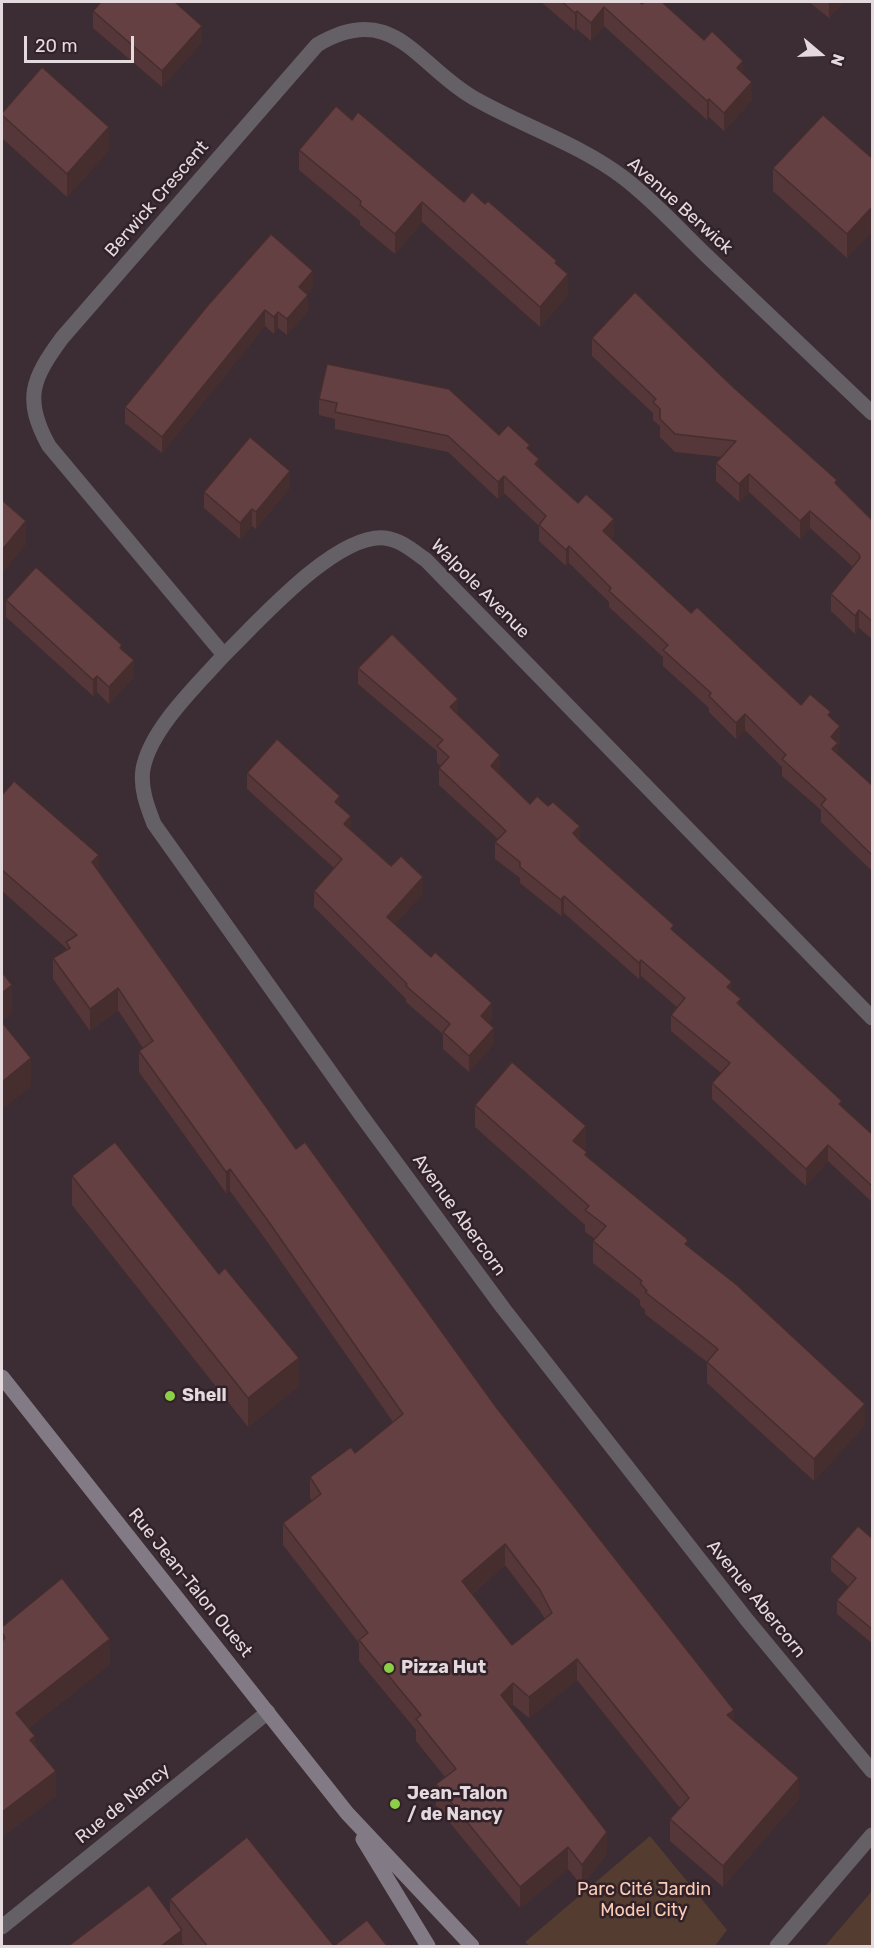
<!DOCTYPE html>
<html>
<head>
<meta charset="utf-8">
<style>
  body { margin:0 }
  #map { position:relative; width:874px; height:1948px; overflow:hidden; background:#3c2c33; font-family:Rubik,sans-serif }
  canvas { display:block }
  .frame { position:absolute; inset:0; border:3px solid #e4dade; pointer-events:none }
  .north { position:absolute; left:790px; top:24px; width:60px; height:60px; -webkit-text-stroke:4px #312229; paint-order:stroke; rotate:109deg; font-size:16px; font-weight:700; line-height:24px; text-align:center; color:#e4dade }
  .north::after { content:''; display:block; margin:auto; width:21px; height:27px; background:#e4dade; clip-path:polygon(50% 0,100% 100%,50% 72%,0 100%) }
  .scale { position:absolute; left:24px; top:36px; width:110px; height:27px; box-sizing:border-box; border:3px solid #e4dade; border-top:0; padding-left:8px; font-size:18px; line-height:21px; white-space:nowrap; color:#e4dade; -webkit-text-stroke:4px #312229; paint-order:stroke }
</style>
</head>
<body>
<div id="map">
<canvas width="874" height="1948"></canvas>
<div class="frame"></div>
<div class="north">N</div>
<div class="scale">20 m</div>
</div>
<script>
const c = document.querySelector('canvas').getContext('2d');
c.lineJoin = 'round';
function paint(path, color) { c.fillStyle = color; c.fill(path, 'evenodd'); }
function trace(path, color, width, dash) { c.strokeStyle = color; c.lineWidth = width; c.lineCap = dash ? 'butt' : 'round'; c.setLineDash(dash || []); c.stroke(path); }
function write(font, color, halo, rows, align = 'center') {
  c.font = font + ' Rubik,sans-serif'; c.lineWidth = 5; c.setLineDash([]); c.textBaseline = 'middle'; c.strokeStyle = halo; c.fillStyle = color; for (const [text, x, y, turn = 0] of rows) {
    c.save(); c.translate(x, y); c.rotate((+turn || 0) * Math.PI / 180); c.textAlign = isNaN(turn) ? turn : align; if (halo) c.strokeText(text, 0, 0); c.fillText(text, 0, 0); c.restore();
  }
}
const green = new Path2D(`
  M650,1836L727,1930L715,1946H529L525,1942Z
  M872,1891V1946H825Z`);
const minor = new Path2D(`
  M872,413C817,361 762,308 707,256C680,230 654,201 624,178C578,143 522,126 472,97C416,64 393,0 317,45L62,338C32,379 23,399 49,446L224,655C258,622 336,533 385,538C401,540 413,551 426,560L872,1018
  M224,655C198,684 150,729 143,769C140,788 147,806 154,824L361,1115L503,1308L747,1620L872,1771
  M2,1927L268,1712
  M777,1946L872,1835`);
const secondary = new Path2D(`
  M2,1377L347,1813L472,1946
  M363,1839L428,1946`);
const wall = new Path2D(`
  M541,2H639L704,40L743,74L752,100L724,131L709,117L707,120L604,26L591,41L577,29L575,31Z
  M809,2H844L829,18Z
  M93,11L202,42L162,87L93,28Z
  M2,113L109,150L67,197L2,138Z
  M352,120L464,202L557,265L568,295L540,327L422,222L395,254L360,225V221L299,170V150Z
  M873,159V230L847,258L773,191V168Z
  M313,287L307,294L308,311L287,335L278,328L274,334L265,326L162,453L125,423V407L209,304Z
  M592,338L732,386L837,485L873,521V640L859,628L855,634L831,611V594L853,567L810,528L800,539L749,492L739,502L716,481V463L722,457L675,452L660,437V426L653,420V413L592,356Z
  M319,399L499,435L530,451L539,468L614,535L611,539L691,613L801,705L831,718L840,743L838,746V754L873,786V872L821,822V810L782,776V767L745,730L736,739L709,712V708L663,666V657L609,607V602L569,563L566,566L539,541V526L504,493L498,499L448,452L335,429V419L319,415Z
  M290,488L256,529L252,526L240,539L204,508V492Z
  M6,600L122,650L134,677L109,704L97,692L93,696L6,617Z
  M358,668L458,715L500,771L499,773L530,804L580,841L674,932L732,991L741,1006L842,1107L873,1135V1203L828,1161L806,1186L712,1099V1083L721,1073L671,1031V1015L677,1007L641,976L639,979L564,913L561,916L520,883V878L495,859V842L498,839L439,785V768L441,766L437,763V751L358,684Z
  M247,773L340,807L351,830L423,893L395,924L492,1020L489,1023L494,1044L469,1072L443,1049V1034L406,1002V999L314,907V891L334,868L247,789Z
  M2,795L99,872L296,1149L496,1407L734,1721L799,1799L723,1887L670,1841V1819L680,1808L577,1680L529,1718L513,1705L510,1707L607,1854L582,1886L568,1869L520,1908L436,1806V1784L445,1777L416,1741V1730L359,1661V1643L283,1545V1523L312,1501L310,1498V1477L355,1453L393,1422L266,1240L230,1191L226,1193L139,1072V1051L143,1048L118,1010L90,1031L53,979V958L66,950V948L2,891ZM505,1565L540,1611L545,1619L512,1645L472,1594Z
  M475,1105L586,1148L584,1150L587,1156L688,1246L865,1425L814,1481L707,1383V1362L645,1314V1310L640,1305V1300L593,1263V1241L595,1239L585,1232V1225L475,1127Z
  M72,1176L299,1386L248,1427L72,1205Z
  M873,1539V1644L837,1614V1600L849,1587L831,1571V1557Z
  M2,1627L110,1664L29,1728L56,1796L2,1837Z
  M170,1899L334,1946L388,1947H185L182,1943V1947L170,1914Z`);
const shadedWall = new Path2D(`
  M829,2H844L829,18Z
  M604,7V26L591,41V23Z
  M577,11V29L575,31V13Z
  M202,26V42L162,87V71Z
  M743,61V79L737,68Z
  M752,82V100L724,131V113Z
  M709,99V117L707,120V101Z
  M109,127V150L67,197V174Z
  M422,202V222L395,254V234Z
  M873,206V230L847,258V234Z
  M313,271V287L299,304V287Z
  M568,274V295L540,327V307Z
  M308,295V311L287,335V319Z
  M265,310V326L162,453V437Z
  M278,312V328L274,334V317Z
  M539,459V476L535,464Z
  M290,471V488L256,529V512Z
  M749,474V492L739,502V484Z
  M504,476V493L498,499V482Z
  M252,509V526L240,539V523Z
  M810,511V528L800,539V521Z
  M614,519V535L603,548V531Z
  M26,521V545L2,574V550Z
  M569,546V563L566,566V550Z
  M859,610V628L855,634V616Z
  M134,660V677L109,704V687Z
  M97,676V692L93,696V680Z
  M458,699V715L450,707Z
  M745,714V730L736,739V723Z
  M840,726V743L838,746V759L832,766L831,737Z
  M500,755V771L491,782V766Z
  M340,796V813L335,802Z
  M351,816V832L344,824Z
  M580,826V842L573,833Z
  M99,855V876L92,862Z
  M423,877V893L387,933V917Z
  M564,896V913L561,916V900Z
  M641,960V976L639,979V963Z
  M732,982V999L727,987Z
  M12,985V1014L2,1022V993Z
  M118,988V1010L90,1031V1009Z
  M492,1003V1020L481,1032V1016Z
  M494,1028V1044L469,1072V1056Z
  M31,1058V1087L2,1110V1082Z
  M586,1126V1148L573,1162V1141Z
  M828,1145V1161L806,1186V1169Z
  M230,1169V1191L226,1193V1172Z
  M299,1358V1386L248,1427V1398Z
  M865,1404V1425L814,1481V1459Z
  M505,1544V1565L462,1602V1581Z
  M110,1639V1664L16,1738V1713Z
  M577,1659V1680L529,1718V1697Z
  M513,1683V1705L501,1716V1695Z
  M734,1710V1731L727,1715Z
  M35,1736V1761L30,1740Z
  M56,1771V1796L2,1837V1812Z
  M799,1778V1799L723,1887V1866Z
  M607,1832V1854L582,1886V1865Z
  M568,1847V1869L520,1908V1887Z
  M182,1930V1947H160Z`);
const building = new Path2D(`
  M101,2H175L202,26L162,71L93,11Z
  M562,2H639L642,4L644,2H662L704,40L712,31L743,61L737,68L752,82L724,113L709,99L707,101L604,7L591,23L577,11L575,13Z
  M42,67L109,127L67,174L2,115V113Z
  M336,106L352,120L358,112L464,202L472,192L485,204L488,201L557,261L555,263L568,274L540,307L422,202L395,234L360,205L361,201L299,150Z
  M823,115L873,159V206L847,234L773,168Z
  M271,234L313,271L299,287L308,295L287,319L278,312L274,317L265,310L162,437L125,407L209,304Z
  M635,292L732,386L837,480L835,483L873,521V622L859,610L855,616L831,594L860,558L859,554L810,511L800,521L749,474L739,484L716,463L736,441L675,434L660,419V409L653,402L656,399L592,338Z
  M327,364L449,389L499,435L508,425L530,445L527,448L539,459L535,464L578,503L586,494L614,519L603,531L691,613L697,607L801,705L810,694L831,712L828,715L840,726L831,737L838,743L832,749L873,786V856L821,805L826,799L782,759L786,755L745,714L736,723L709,696L711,693L663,650L668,645L609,591L611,588L569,546L566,550L539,525L546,516L504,476L498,482L448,436L335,412L337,403L319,399Z
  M250,437L290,471L256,512L252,509L240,523L204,492Z
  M2,500L26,521L2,550Z
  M36,567L122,645L120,648L134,660L109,687L97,676L93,680L6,600Z
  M392,634L458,699L450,707L500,755L491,766L530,804L537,796L548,806L553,802L580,826L573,833L580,841L674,925L671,929L732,982L727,987L741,999L737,1003L842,1101L839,1104L873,1135V1187L828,1145L806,1169L712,1083L730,1063L671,1015L685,998L641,960L639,963L564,896L561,900L520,867V862L495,842L506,831L439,768L449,757L437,746L443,740L358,668Z
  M277,739L340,796L335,802L351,816L344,824L391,866L401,856L423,877L387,917L431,957L435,952L492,1003L481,1016L494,1028L469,1056L443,1032L450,1024L406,986L407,984L314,891L342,859L247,773Z
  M14,781L99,855L92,862L296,1149L305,1142L496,1407L734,1710L727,1715L799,1778L723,1866L670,1819L689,1798L577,1659L529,1697L513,1683L501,1695L607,1832L582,1865L568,1847L520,1887L436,1784L456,1769L416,1719L421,1715L359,1640L368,1633L283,1523L321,1494L310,1477L351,1447L355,1453L403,1414L266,1218L230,1169L226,1172L139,1051L153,1041L118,988L90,1009L53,958L70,948L66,942L77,935L2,870V795ZM505,1544L540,1590L552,1613L512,1645L462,1581Z
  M2,972L12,985L2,993Z
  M2,1022L31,1058L2,1082Z
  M512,1062L586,1126L573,1141L587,1152L585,1155L686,1238L688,1241L685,1244L737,1285L865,1404L814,1459L707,1362L718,1349L645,1292L647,1291L640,1283L642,1281L593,1241L606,1226L585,1210L589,1206L475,1105Z
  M115,1142L219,1274L225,1268L299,1358L248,1398L72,1176Z
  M858,1526L873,1539V1630L837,1600L856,1578L831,1557Z
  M62,1578L110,1639L16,1713L35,1736L30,1740L56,1771L2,1812V1641L5,1638L2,1632V1627Z
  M247,1837L334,1946L367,1920L388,1947H208L170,1899Z
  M149,1885L182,1930L160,1947H67Z`);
const markers = [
  [170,1396,6,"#8cce45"],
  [389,1668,6,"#8cce45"],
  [395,1804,6,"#8cce45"]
];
const streetNames = [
  ["Berwick Crescent",157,199,-49],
  ["Avenue Berwick",680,206,42],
  ["Walpole Avenue",480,589,45],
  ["Avenue Abercorn",459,1215,54],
  ["Rue Jean-Talon Ouest",190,1583,51],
  ["Avenue Abercorn",756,1599,51],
  ["Rue de Nancy",123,1804,-39]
];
const poiNames = [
  ["Shell",182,1396],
  ["Pizza Hut",401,1668],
  ["Jean-Talon",407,1794],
  ["/ de Nancy",407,1815]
];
const parkNames = [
  ["Parc Cité Jardin",644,1890],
  ["Model City",644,1911]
];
paint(green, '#543c30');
trace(minor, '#656066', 15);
trace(secondary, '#827a84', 15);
paint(wall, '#563739');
paint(shadedWall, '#462d2e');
paint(building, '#644042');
trace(building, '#462d2e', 1.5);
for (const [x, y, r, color] of markers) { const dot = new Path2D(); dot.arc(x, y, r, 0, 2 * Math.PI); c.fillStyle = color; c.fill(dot); trace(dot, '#312229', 2); }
write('18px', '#e4dade', '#312229', streetNames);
write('bold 18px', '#e4dade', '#312229', poiNames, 'left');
write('18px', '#fccbb4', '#312229', parkNames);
</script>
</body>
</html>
